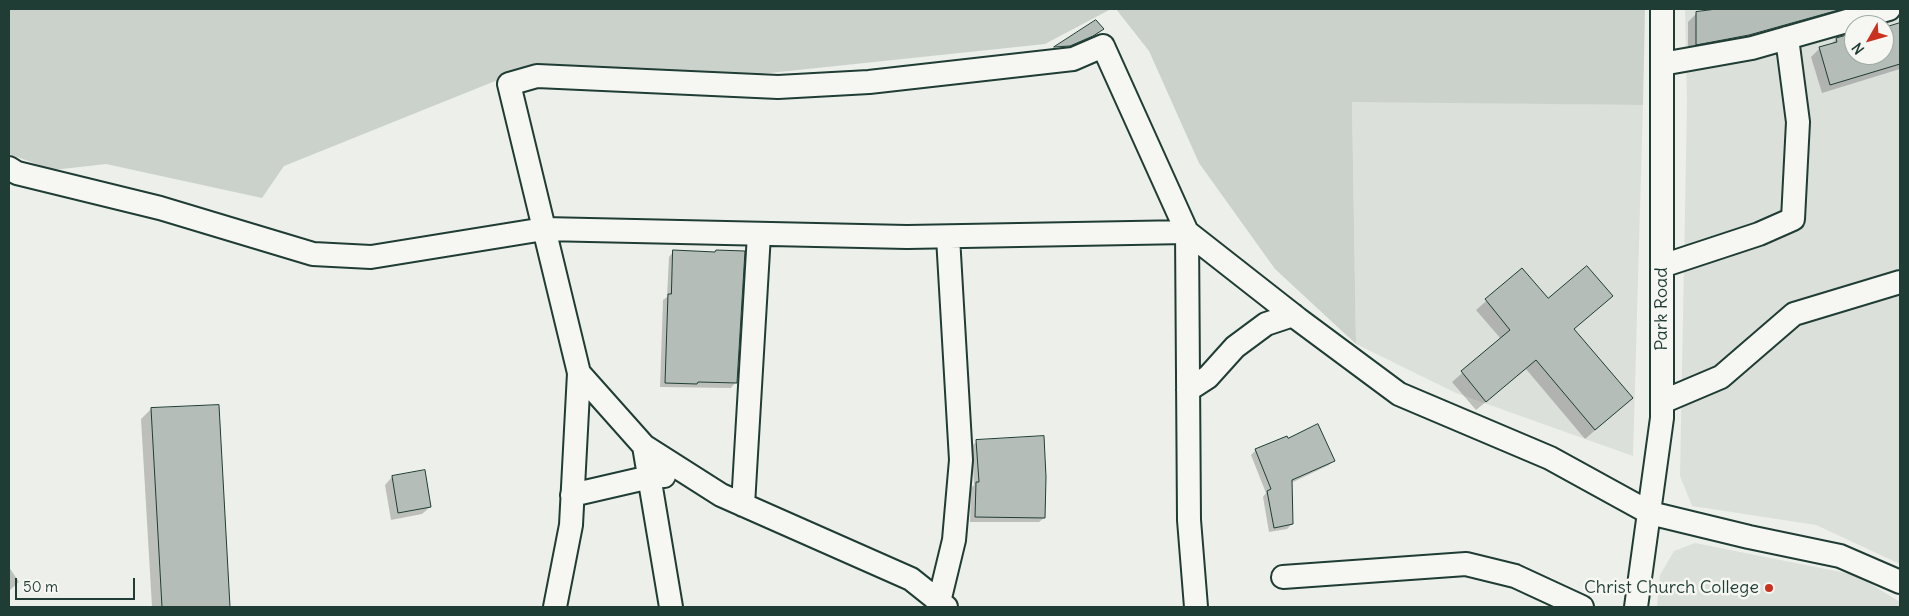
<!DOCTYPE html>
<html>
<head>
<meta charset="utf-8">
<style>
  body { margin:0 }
  #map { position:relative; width:1909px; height:616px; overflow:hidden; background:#edefea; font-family:Delius,sans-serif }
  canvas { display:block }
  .frame { position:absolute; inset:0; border:10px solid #1f3d34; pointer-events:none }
  .north { position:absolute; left:1844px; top:15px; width:50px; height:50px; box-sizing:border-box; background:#f6f6f2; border:1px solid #a0aca6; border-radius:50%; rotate:232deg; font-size:14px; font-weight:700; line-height:20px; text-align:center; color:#1f3d34 }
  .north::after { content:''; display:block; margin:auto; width:18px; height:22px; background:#c8321e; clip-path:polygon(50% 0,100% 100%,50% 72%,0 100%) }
  .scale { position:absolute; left:15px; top:578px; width:120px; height:22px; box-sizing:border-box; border:2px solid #1f3d34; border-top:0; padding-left:6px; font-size:15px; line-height:18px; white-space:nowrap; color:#1f3d34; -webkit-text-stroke:4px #f6f6f2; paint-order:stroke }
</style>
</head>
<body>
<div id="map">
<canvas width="1909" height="616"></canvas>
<div class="frame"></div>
<div class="north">N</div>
<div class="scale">50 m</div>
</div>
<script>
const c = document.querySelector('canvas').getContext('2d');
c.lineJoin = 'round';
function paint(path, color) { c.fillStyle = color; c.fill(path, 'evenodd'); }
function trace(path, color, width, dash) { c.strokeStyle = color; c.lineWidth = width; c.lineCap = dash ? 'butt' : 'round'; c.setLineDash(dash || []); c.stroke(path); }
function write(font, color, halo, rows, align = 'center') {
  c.font = font + ' Delius,sans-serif'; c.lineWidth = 5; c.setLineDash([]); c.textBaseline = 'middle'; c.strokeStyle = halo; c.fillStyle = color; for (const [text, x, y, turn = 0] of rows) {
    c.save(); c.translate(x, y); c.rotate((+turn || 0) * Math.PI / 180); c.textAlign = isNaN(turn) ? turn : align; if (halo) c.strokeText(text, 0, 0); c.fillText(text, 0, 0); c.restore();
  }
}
const built = new Path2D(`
  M1685,9H1900V564L1816,525L1692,506L1680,476L1687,103ZM1854,25H1884V55H1854Z
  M1352,101L1643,105L1633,456L1456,393L1356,344Z
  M1695,543L1856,575L1900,602V607H1657L1660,575L1674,551Z`);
const green = new Path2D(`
  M9,9H1111L1045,44L760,74L535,65L284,166L262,198L106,164L53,170L9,154Z
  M1116,9H1645L1643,105L1352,102L1356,344L1275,269L1199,163L1149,51Z`);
const shadow = new Path2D(`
  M1724,9H1856L1739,43L1688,52V22L1696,14Z
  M1095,21L1102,29L1097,34L1087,40L1064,50L1053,52Z
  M1900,24V69L1822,93L1811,57L1820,48L1830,45L1836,39L1854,34V55H1884V29Z
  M674,251L736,382L731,388L660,387L663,300L667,297L669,257Z
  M1522,270L1621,408L1585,439L1526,369L1476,410L1452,382L1501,339L1476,310Z
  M218,406L229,607H152L141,419L151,409Z
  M977,441L1044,518L1039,522H970L971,488L974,485L972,446Z
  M1256,450L1334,460L1329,465L1291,483L1292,524L1287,529L1269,532L1263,497L1266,493L1251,455Z
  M392,477L430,507L422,514L391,520L385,485Z
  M9,567L19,582L9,591Z`);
const building = new Path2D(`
  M1717,9H1842L1749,35L1696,45V12Z
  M1096,20L1104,29L1093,36L1070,46L1054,47Z
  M1900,23V64L1830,85L1819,47L1837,42L1836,38L1854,33V55H1884V28Z
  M673,250L715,252L716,250L745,251L737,383L698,382L697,384L665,383L668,294H671Z
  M1587,266L1613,296L1574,329L1633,398L1595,430L1536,360L1486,402L1461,371L1510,330L1485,299L1522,268L1548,298Z
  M219,405L230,607H162L151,408Z
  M1318,424L1335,461L1292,480L1293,524L1274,528L1267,491L1271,489L1255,449L1287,436L1288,438Z
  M1044,436L1046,477L1045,518L975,517L976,482H979L976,440Z
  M425,470L431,507L398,513L392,476Z`);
const minor = new Path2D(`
  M1662,64L1752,48L1889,9
  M9,168L17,173L160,208L313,254L371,257L544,229L907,237L1187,232L1189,520L1196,607
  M1662,266L1759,234L1793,219L1798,122L1787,38
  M579,373L644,446L721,495L911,579L946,607
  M1188,390L1208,377L1235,347L1266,324L1293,315
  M1662,402L1721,377L1794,314L1900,282
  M644,446L671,607
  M572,495L650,477L664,476
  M743,505L759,234
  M1283,577L1466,564L1515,576L1582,607
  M939,602L954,540L961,460L948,237
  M555,607L571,525L579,373L509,84L537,76L778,87L869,82L1073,59L1103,46L1187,232L1298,319L1399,394L1550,458L1650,513L1749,537L1840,556L1900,582
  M1636,607L1662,418V9`);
const markers = [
  [1769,588,5,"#c8321e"]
];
const streetNames = [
  ["Park Road",1662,309,-90]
];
const poiNames = [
  ["Christ Church College",1759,588]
];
paint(built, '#dce0db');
paint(green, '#cbd2cc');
paint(shadow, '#0003');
paint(building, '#b4bdb8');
trace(building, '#1f3d34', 1);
trace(minor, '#1f3d34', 26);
trace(minor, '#f6f6f2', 22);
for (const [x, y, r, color] of markers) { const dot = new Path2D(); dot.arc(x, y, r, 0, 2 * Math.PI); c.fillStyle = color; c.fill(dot); trace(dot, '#f6f6f2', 2); }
write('18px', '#1f3d34', '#f6f6f2', streetNames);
write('18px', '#1f3d34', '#f6f6f2', poiNames, 'right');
</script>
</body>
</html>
